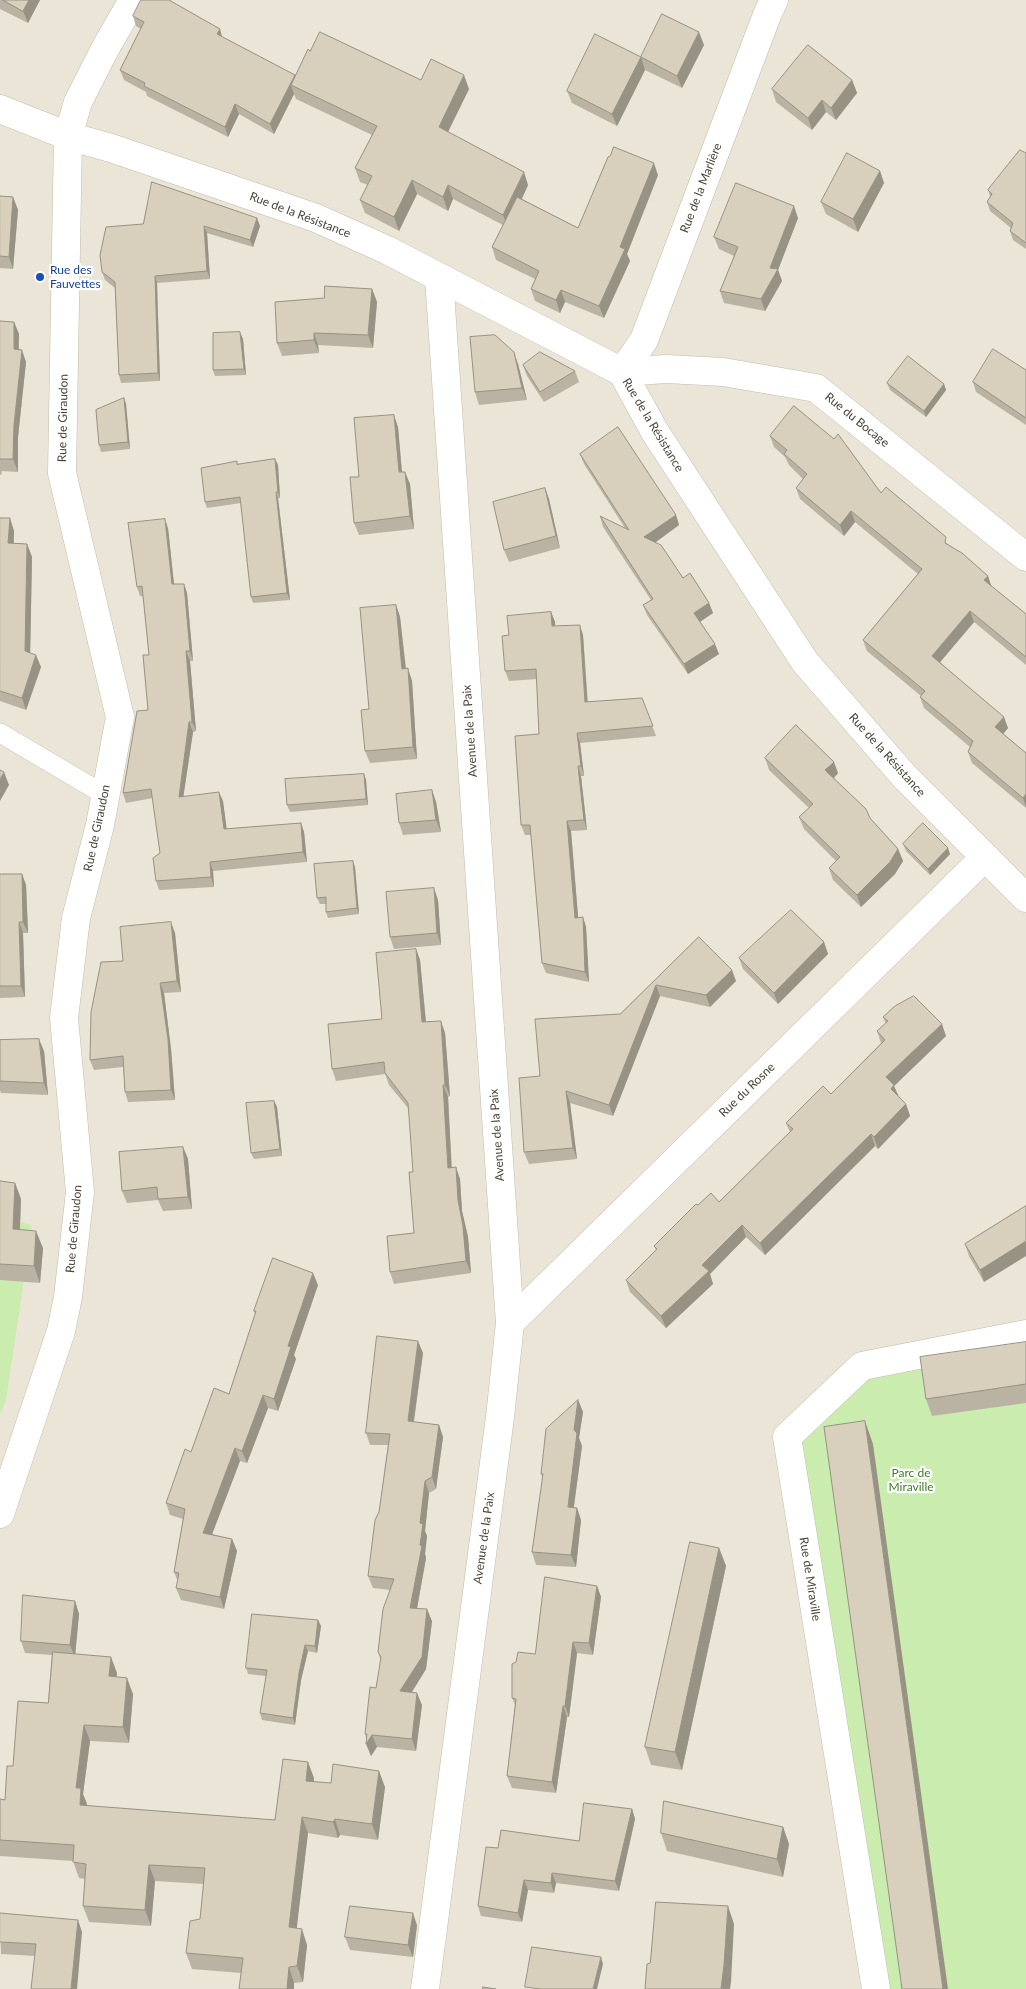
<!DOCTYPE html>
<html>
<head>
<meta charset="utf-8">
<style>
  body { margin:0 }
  canvas { display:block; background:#f5f3e9 }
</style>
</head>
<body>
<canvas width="1026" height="1989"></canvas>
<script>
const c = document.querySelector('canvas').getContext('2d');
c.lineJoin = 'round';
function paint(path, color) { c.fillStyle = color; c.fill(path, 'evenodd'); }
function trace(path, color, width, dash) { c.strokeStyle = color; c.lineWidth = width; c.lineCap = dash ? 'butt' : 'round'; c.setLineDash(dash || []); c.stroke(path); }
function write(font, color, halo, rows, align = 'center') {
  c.font = font + ' Lato,sans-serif'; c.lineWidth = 4.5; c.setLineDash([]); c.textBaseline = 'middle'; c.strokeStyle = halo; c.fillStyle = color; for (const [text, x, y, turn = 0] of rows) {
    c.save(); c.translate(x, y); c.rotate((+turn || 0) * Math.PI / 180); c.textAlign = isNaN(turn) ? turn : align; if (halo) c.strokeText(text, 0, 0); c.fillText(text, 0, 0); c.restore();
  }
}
const residential = new Path2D(`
  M0,0H1026V1989H0Z`);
const green = new Path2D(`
  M0,1213L32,1226L6,1400L0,1414Z
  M1026,1334V1989H876L787,1437L862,1366Z`);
const service = new Path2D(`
  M0,733L105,795`);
const minor = new Path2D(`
  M0,109L68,136L111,148L316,218L387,250L622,372L655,432L805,662L904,776L1026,898
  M622,372L666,369L723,372L816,388L1026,557
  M622,372L644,340L767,15L774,0
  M510,1323L984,858
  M0,1514L61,1331L68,1297L80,1192L64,1018L76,918L100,825L120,717L62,473L68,136L78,102L106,47L133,0
  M425,1989L500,1417L510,1323L439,277
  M876,1989L787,1437L862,1366L1026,1334`);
const wall = new Path2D(`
  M0,0H40L28,23L0,9Z
  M133,16L222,37L295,75V76L310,51L421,80L469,89L448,132L528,185L522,199L578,228L658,175L627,254L630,261L604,318L565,302L560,313L535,301L531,289L535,279L496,260L492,247L503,225L453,199L448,211L417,194L399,231L365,213L360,200L368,185L360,182L355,168L372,135L296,99L294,94L274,134L239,114L228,137L147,96L146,92L124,80L120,70L141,29L136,26Z
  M704,45L682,88L645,70L617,126L572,103L567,91L641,57Z
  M852,80L857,93L836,120L826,112L812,130L776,102L772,89Z
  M1026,153V249L1013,240L1010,231L1011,228L990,211L987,202L990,196L988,190Z
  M880,171L884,183L858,232L826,214L821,202Z
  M0,196L13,197L18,210L13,269L0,268Z
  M798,218L778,270L782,281L765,311L724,303L720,291L734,256L719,249L714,237Z
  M260,226L253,247L207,233L210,279L157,283L160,381L121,383L119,375L115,288L105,280L102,272L106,227Z
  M372,289L377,302L373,348L318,345L319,353L282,356L277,343L324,298Z
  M0,321L14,322L19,334V349L26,362L18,437V472L2,471L1,475H0Z
  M243,339L246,375L215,376L213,370Z
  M518,364L527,400L479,405L475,392Z
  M523,365L575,371L579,382L544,402L527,376Z
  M1026,370V425L976,392L973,382Z
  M887,383L944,384L946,390L926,417L890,390Z
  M124,398L126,404L130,449L101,452L99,445Z
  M398,427L402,472L410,484L414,529L359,535L354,523L359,477Z
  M770,436L881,493L949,545L988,576L991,586L1026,614V665L974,622L940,662L1008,728L1003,734L1026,753V808L972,763L968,752L970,747L924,708L920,697L921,696L867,651L863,640L918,574L855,522L844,536L800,499L796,488L803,479L789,465L785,457L774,447Z
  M580,454L676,515L679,525L655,542L683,578L709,603L713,613L700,622L719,654L688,674L647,615L643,605L651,600L603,527L600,516L625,528L584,464Z
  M275,459L278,465L280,498H278L290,600L253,603L251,597L241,503L207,508L205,502L238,464Z
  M545,488L549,499L560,548L509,562L504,550Z
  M0,518L14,531V543L27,544L32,557L30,653L41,667L26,710L0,701Z
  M168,528L174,584H184L187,593L193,661H190L196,731L193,732L183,796L223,801L226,829L301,823L304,832L307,862L213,871L214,887L159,890L156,881L160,853L153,798L126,803L123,793L148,710L149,655L143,596H140L137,587Z
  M396,605L400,617L406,668L412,681L417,759L370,763L365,751L369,709Z
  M551,612L555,622V626L583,635L588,702L642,698L656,736L580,743L584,776H581L587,830L571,831L578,917H583L586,927L589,982L546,973L542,963L531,835H525L521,825L539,734L537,679L509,681L505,671L509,635Z
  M765,758L838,773L834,778L898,849L903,861L895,874L861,907L833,880L829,868L836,861L804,829L799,817L809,808L769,770Z
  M364,774L366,780L368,805L290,812L287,805Z
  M432,790L436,802L441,832L403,835L399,823Z
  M903,844L950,854L930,875L906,851Z
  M355,867L359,914L328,918L326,912V904H320L317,898Z
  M0,874H22L26,885L28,933H23L25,997L0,998Z
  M438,900L441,945L394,949L390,937Z
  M175,933L181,992L164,993L171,1049L175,1100L128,1102L125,1092L123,1067L94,1070L90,1060L123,961Z
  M699,937L736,981L710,1007L660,996L613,1116L570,1103L577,1159L529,1164L524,1152L540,1076L620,1014Z
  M824,942L828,954L778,1004L743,969L739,958Z
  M416,949L420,960L426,1022L445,1033L450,1096L448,1097L452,1168L460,1179L462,1211L468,1237L471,1273L394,1284L390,1272L414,1233L413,1172L409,1109L389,1085L385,1074L336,1081L332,1069L382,1019Z
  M883,1017L946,1036L894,1086L898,1096L906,1104L910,1116L878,1149L875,1146L765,1255L746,1237L710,1274L713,1284L666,1328L630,1292L626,1280L656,1250L654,1246L698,1205L719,1202L790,1132L786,1123L831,1094L881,1043L877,1031L886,1024Z
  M0,1040L44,1051L48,1095L1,1093L0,1090Z
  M274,1101L277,1107L282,1156L254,1159L251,1153Z
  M183,1147L188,1159L192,1209L163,1211L158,1200L127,1203L122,1191Z
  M0,1181L15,1183L21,1199L20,1230L43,1248L40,1283L0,1280Z
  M1026,1206L984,1282L969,1256L965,1244Z
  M318,1285L294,1355L296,1359L278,1411L268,1408L247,1463L240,1461L212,1534L232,1539L237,1551L224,1609L181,1600L176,1588L178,1582L174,1572L183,1519L170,1515L166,1503L191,1452L229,1394L255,1314L254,1311Z
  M1026,1342V1403L932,1416L926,1399Z
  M423,1353L414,1422L439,1425L443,1437L436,1489L429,1493L425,1531L427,1536L425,1554L426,1558L417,1608L432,1621L426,1669L412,1692L422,1705L416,1751L377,1747L371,1756L365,1734L376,1688L381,1661L378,1652L390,1590L373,1588L368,1576L379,1512L388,1445H370L366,1433Z
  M578,1400L583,1412L579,1438L582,1446L574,1507L577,1508L581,1520L576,1567L536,1565L532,1552L543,1478L541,1474Z
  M719,1548L726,1566L682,1770L651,1765L645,1747Z
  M597,1586L601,1597L593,1655L577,1653L569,1717H567L556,1793L512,1788L507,1776L515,1705L512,1698L535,1654Z
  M75,1601L79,1614L75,1654L117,1673L116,1677L133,1694L129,1743L90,1741L83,1794L87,1804V1806L275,1820L314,1778V1782L385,1787L378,1840L340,1835L338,1838L308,1833L296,1928L307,1945L303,1982L294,1983V1989H239L241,1973L192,1969L186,1953L200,1919L204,1884L155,1881L151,1926L89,1922L83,1906L85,1879L79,1878L73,1861L0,1856V1799L5,1800L13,1766L48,1703L52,1655L25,1653L21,1641Z
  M318,1620L321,1626L317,1653L308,1651L301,1680L295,1725L262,1720L260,1713L266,1676L248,1674L246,1668Z
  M632,1809L635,1819L619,1891L556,1883L554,1893L528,1890L522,1922L481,1916L478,1906L498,1848L579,1841Z
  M783,1827L789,1844L783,1877L667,1851L661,1833Z
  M0,1913L82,1932L35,1956L1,1954Z
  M417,1925L413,1957L350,1950L345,1937Z`);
const shadedWall = new Path2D(`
  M29,0H40L28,23L23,11Z
  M220,29L223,40L217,34Z
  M699,32L704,45L682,88L677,76Z
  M641,57L645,70L617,126L612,114Z
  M295,75L298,85H291L294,94L274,134L270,124Z
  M464,75L469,89L444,140L439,127Z
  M852,80L857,93L836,120L831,108Z
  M822,100L826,112L812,130L808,118Z
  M235,104L239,114L228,137L225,127Z
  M654,163L658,175L627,254L630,261L604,318L599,306L620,247Z
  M880,171L884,183L858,232L853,219Z
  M524,172L528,185L508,228L503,215Z
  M412,180L417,194L399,231L394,217Z
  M448,185L453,199L448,211L443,197Z
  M13,197L18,210L13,269L9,257Z
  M794,206L798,218L778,270L782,281L765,311L761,299L770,268Z
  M257,218L260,226L253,247L250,240Z
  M204,226L207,233L210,279L207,271Z
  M155,276L157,283L160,381L158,373Z
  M372,289L377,302L373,348L368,335Z
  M561,290L565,302L560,313L556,300Z
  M14,322L19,334L18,361L14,349Z
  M240,332L243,339L246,375L244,369Z
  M314,333L318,345L319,353L314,340Z
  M22,350L26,362L18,437V472L13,459L14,425Z
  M514,352L518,364L527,400L522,388Z
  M944,384L946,390L926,417L924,411Z
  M124,398L126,404L130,449L128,442Z
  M394,415L398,427L403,485L399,472Z
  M275,459L278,465L280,498L278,492Z
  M405,472L410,484L414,529L410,516Z
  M545,488L549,499L560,548L556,536Z
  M276,492L278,498L290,600L287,593Z
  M851,511L855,522L844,536L840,525Z
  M676,515L679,525L648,548L644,537Z
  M10,518L14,531L13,555L8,543Z
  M165,519L168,528L175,594L172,584Z
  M27,544L32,557L30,663L25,651Z
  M988,576L992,588L984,580Z
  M184,584L187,593L193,661L190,651Z
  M709,603L713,613L698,623L694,613Z
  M396,605L400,617L407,681L402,669Z
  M970,611L974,622L936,667L932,656Z
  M551,612L555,622L556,637L552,626Z
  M580,625L583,635L588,713L585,702Z
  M715,644L719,654L688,674L684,664Z
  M186,651L190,661L196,731L192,722Z
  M36,655L41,667L26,710L22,698Z
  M408,668L412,681L417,759L413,747Z
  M1004,717L1008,728L999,739L995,727Z
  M189,722L193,732L182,806L179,797Z
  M577,733L580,743L584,776L581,766Z
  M834,762L838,773L830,782L825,770Z
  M578,766L581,776L587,830L584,820Z
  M4,772L9,785L0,801V780Z
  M364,774L366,780L368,805L366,799Z
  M432,790L436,802L441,832L436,820Z
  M219,792L223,801L228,838L224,829Z
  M1026,794V807L1023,798Z
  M567,821L571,831L579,928L575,918Z
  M301,823L304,832L307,862L303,852Z
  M948,848L950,854L930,875L928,869Z
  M898,849L903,861L895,874L861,907L857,895Z
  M353,861L355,867L359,914L357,908Z
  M210,862L213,871L214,887L211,877Z
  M22,874L26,885L28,933L23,922Z
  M434,888L438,900L441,945L437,933Z
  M583,917L586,927L589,982L585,972Z
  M19,922L23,933L25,997L21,986Z
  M171,922L175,933L181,992L177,981Z
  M824,942L828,954L778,1004L774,993Z
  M416,949L420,960L427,1034L422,1022Z
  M732,970L736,981L710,1007L706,995Z
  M160,983L164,993L171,1049L175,1100L171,1090Z
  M656,985L660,996L613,1116L609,1105Z
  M441,1021L445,1033L450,1096L445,1085Z
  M942,1024L946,1036L894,1086L899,1097L895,1101L886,1077Z
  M39,1039L44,1051L48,1095L44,1083Z
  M443,1085L448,1097L452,1179L448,1168Z
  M566,1091L570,1103L577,1159L573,1148Z
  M274,1101L277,1107L282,1156L280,1149Z
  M906,1104L910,1116L878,1149L874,1137Z
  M871,1134L875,1146L765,1255L760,1243Z
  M183,1147L188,1159L192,1209L188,1197Z
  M456,1167L460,1179L462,1211L468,1237L471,1273L466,1261L458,1200Z
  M15,1183L21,1199L19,1246L13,1229Z
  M742,1225L746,1237L710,1274L713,1284L666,1328L661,1316L702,1265Z
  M36,1231L43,1248L40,1283L34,1266Z
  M1026,1241V1256L984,1282L980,1270Z
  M313,1273L318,1285L294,1355L296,1359L278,1411L274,1399L288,1346Z
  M418,1341L423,1353L412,1433L408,1421Z
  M263,1395L268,1408L247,1463L242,1451Z
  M578,1400L583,1412L579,1438L582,1446L572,1519L568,1507L574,1430Z
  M865,1421L873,1444L948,1989H943Z
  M439,1425L443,1437L436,1489L432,1477Z
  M235,1448L240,1461L208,1545L203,1533Z
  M425,1481L429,1493L425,1531L427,1536L425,1554L426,1558L415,1620L410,1608L420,1545V1523Z
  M577,1508L581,1520L576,1567L571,1555Z
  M232,1539L237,1551L224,1609L220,1597Z
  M719,1548L726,1566L682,1770L675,1752Z
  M597,1586L601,1597L593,1655L589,1643Z
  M75,1601L79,1614L75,1657L70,1645Z
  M427,1609L432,1621L426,1669L405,1703L400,1691Z
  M318,1620L321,1626L317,1653L315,1646Z
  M573,1642L577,1653L569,1717L565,1706Z
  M305,1645L308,1651L301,1680L295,1725L293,1718L299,1673Z
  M111,1657L117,1673L115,1692L109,1676Z
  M127,1678L133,1694L129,1743L123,1727Z
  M417,1693L422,1705L416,1751L412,1739Z
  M563,1706L567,1717L556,1793L552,1782Z
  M84,1725L90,1741L83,1794L87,1804L85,1821L80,1805L76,1788Z
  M372,1735L377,1747L371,1756L366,1744Z
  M308,1762L314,1778L312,1797L306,1781Z
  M379,1771L385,1787L378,1840L372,1824Z
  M632,1809L635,1819L619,1891L615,1881Z
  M302,1817L308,1833L295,1943L289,1927Z
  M335,1819L340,1835L338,1838L333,1822Z
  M783,1827L789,1844L783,1877L777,1859Z
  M149,1865L155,1881L151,1926L145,1910Z
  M552,1873L556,1883L554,1893L551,1883Z
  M524,1880L528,1890L522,1922L518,1913Z
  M728,1906L734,1924L731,1982L730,1989H721Z
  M413,1913L417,1925L413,1957L408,1945Z
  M78,1920L82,1932L77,1989H71Z
  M302,1929L307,1945L303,1982L297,1966Z
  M601,1957L603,1964L597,1989H593Z
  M289,1967L294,1983V1989H287Z`);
const building = new Path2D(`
  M3,0H29L23,11Z
  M141,0H169L220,29L217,34L295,75L270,124L235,104L225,127L144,86L145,83L120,70L144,22L133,16Z
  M662,14L699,32L677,76L641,57Z
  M320,32L421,80L431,59L464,75L439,127L524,172L503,215L448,185L443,197L412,180L394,217L360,200L372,176L355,168L377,126L291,85L308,49L310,51Z
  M595,34L641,57L612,114L567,91Z
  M808,45L852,80L831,108L822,100L808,118L772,89Z
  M614,147L654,163L620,247L625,249L599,306L561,290L556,300L531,289L539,271L492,247L517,197L578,228L608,157L610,156Z
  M1020,150L1026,153V243L1010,231L1013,223L987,202L992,194L988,190Z
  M847,153L880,171L853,219L821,202Z
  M152,182L257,218L250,240L204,226L207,271L155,276L158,373L119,375L115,282L102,272L100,255L106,227L143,224Z
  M736,183L794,206L770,268L778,269L761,299L720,291L738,247L714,237Z
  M0,196L13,197L9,257L0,256Z
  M325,286L372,289L368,335L314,333V340L277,343L275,302L324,298Z
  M0,321L14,322V349L22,350L14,425L13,459H0Z
  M240,332L244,369L213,370V333Z
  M495,335L514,352L522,388L475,392L470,337Z
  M993,349L1026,370V418L973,382Z
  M540,352L575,371L540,392L523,365Z
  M908,356L944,384L924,411L887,383Z
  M124,398L128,442L99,445L96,410Z
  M794,406L834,439L838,434L881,493L886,487L946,537L945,543L962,553L988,576L984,580L1026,614V657L970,611L932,656L1004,717L995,727L1026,753V794L1023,798L968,752L973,741L920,697L925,691L863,640L922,569L851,511L840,525L796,488L807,474L784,454L787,450L770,436Z
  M394,415L399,472H405L410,516L354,523L350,477H359L354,418Z
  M618,427L676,515L644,537L661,545L683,578L690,573L709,603L694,613L715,644L684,664L643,605L653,599L600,516L629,530L580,454Z
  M275,459L278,492H276L287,593L251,597L240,497L205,502L201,468L237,461V464Z
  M545,488L556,536L504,550L493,502Z
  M0,518H10L8,543L27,544L25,651L36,655L22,698L0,691Z
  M165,519L172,584H184L190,651H186L192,722H189L179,797L219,792L224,829L301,823L303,852L210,862L211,877L156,881L153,858L160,853L151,789L123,793L137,711L148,710L143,655H149L142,586L137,587L128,523Z
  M396,605L402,669L408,668L413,747L365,751L361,710L369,709L360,608Z
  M551,612L552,626L580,625L585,702L642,698L653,726L577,733L581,766H578L584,820L567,821L575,918L583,917L585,972L542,963L530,825H521L515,736L539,734L536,669L505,671L502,636L509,635L507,616Z
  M796,725L834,762L825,770L866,809L870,818L898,849L890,862L857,895L829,868L840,857L799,817L813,804L765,758Z
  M0,770L4,772L0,780Z
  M364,774L366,799L287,805L285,779Z
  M432,790L436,820L399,823L396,794Z
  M923,823L948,848L928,869L903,844Z
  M353,861L357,908L326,912V897L317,898L314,864Z
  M0,874H22L23,922H19L21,986H0Z
  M434,888L437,933L390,937L386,892Z
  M791,910L824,942L774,993L739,958Z
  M171,922L177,981L160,983L168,1039L171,1090L125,1092L123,1056L90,1060L91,1012L101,962L123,961L120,927Z
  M699,937L732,970L706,995L656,985L609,1105L566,1091L573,1148L524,1152L519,1078L540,1076L535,1019L620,1014Z
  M416,949L422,1022L441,1021L445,1085H443L448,1168L456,1167L458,1200L463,1226L466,1261L390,1272L387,1236L414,1233L409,1172H413L408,1103L385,1073L384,1062L332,1069L328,1024L382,1019L376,953Z
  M914,996L942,1024L886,1077L894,1085L891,1089L906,1104L874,1137L871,1134L760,1243L742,1225L702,1265L709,1271L661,1316L626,1280L657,1249L654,1246L696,1204L698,1205L711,1193L719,1202L793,1129L786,1123L823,1086L831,1094L885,1040L877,1031L888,1021L883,1017L895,1006Z
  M39,1039L44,1083L0,1081V1040Z
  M274,1101L280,1149L251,1153L246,1103Z
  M183,1147L188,1197L158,1199L157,1187L122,1191L119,1152Z
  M0,1181L15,1183L13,1229L36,1231L34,1266L0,1264Z
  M1026,1206V1241L980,1270L965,1244Z
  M273,1258L313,1273L288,1346L291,1347L274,1399L263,1395L242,1451L235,1448L203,1533L232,1539L220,1597L176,1588L179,1573L174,1572L185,1509L166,1503L185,1449L191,1452L214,1388L229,1394L256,1311H254Z
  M377,1336L418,1341L408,1421L439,1425L432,1477L425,1481L420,1523L423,1524L420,1545L422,1546L410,1608L427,1609L422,1657L400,1691L417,1693L412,1739L372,1735L366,1744L367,1734H365L370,1687L376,1688L381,1657L378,1652L383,1609L394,1579L368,1576L375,1520L379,1512L390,1434L366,1433Z
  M1026,1342V1384L926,1399L920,1357Z
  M578,1400L574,1430L577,1433L568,1507L577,1508L571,1555L532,1552L543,1474H541L546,1429Z
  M865,1421L943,1989H902L824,1427Z
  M690,1542L719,1548L675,1752L645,1747Z
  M545,1577L597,1586L589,1643L573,1642L565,1706H563L552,1782L507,1776L516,1699L512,1698V1664L516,1662L518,1652L535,1654Z
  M23,1595L75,1601L70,1645L21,1641Z
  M252,1614L318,1620L315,1646L305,1645L299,1673L293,1718L260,1713L267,1670L246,1668Z
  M53,1652L111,1657L109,1676L127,1678L123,1727L84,1725L76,1788H81L80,1805L275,1820L283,1759L308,1762L306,1781L331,1783L333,1764L379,1771L372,1824L335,1819L333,1822L302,1817L289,1927L302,1929L297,1966L289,1967L287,1989H239L243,1958L186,1953L190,1921L200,1919L205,1868L149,1865L145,1910L83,1906L86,1864L73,1862L74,1845L0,1840V1799L5,1800L7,1766H13L18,1701L48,1703Z
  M664,1801L783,1827L777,1859L661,1833Z
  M584,1803L632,1809L615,1881L552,1873L551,1883L524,1880L518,1913L478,1906L486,1847L498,1848L501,1830L579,1841Z
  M656,1902L728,1906L724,1965L721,1989H645L647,1964L650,1963Z
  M350,1906L413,1913L408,1945L345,1937Z
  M0,1913L78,1920L71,1989H31L36,1944L0,1942Z
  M532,1947L601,1957L593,1989H541L525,1987Z
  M483,1987L496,1989H483Z`);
const markers = [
  [40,277,5,"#1a4fb4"]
];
const streetNames = [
  ["Rue de la Marlière",701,188,-69],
  ["Rue de la Résistance",300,215,21],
  ["Rue de Giraudon",63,418,-89],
  ["Rue du Bocage",857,420,39],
  ["Rue de la Résistance",653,425,59],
  ["Avenue de la Paix",470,731,-94],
  ["Rue de la Résistance",887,755,48],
  ["Rue de Giraudon",97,828,-78],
  ["Rue du Rosne",747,1090,-44],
  ["Avenue de la Paix",497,1135,-94],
  ["Rue de Giraudon",74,1229,-85],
  ["Avenue de la Paix",484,1538,-82],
  ["Rue de Miraville",810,1579,81]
];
const transitNames = [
  ["Rue des",50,270],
  ["Fauvettes",50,284]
];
const parkNames = [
  ["Parc de",911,1473],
  ["Miraville",911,1487]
];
paint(residential, '#eae5d6');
paint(green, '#cbecaf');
trace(service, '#c2bcaa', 20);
trace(minor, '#c2bcaa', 29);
trace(service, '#fff', 19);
trace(minor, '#fff', 28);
paint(wall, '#bab3a3');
paint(shadedWall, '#979284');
paint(building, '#d8d0bd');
trace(building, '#979284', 1);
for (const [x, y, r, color] of markers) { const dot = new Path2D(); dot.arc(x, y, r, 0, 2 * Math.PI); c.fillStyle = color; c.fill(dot); trace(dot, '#fff', 2); }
write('12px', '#4a4436', '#fff', streetNames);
write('12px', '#164399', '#fff', transitNames, 'left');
write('12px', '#3f8025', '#fff', parkNames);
</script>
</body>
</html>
